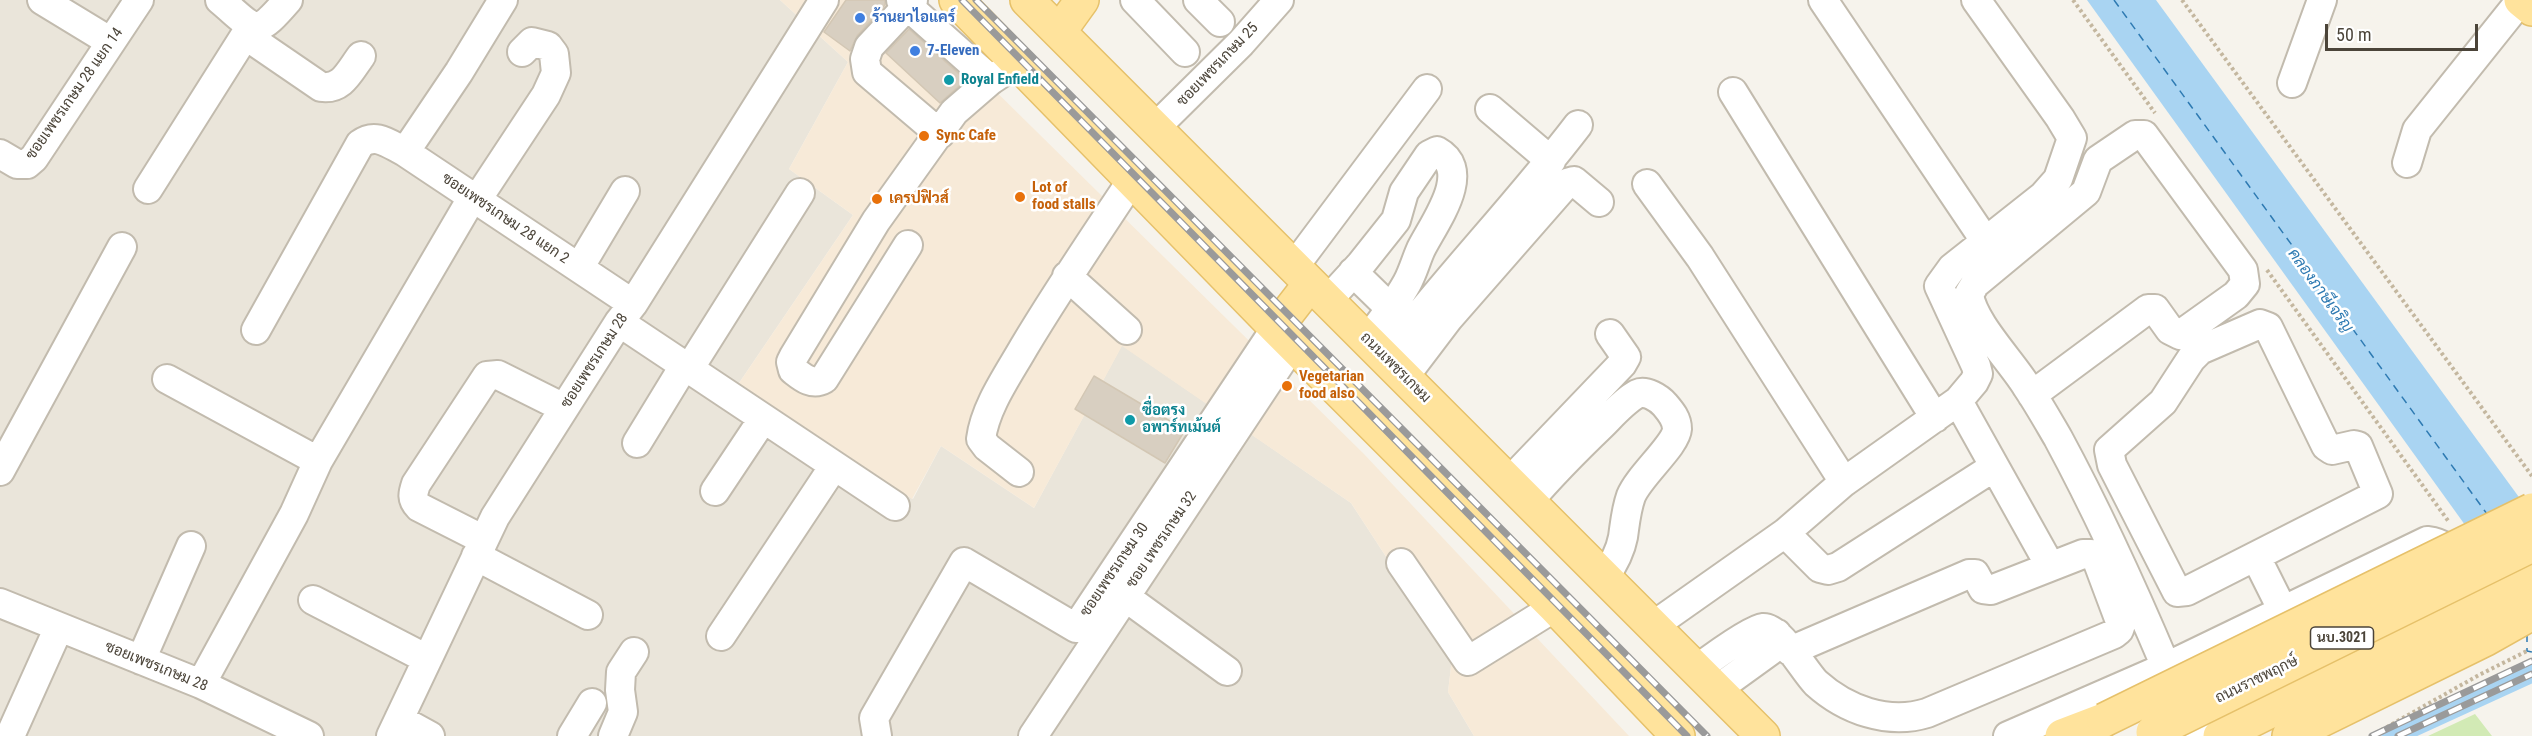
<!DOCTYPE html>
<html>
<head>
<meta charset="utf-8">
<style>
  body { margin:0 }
  #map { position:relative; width:2532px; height:736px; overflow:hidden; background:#f6f3ec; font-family:"Roboto Condensed",sans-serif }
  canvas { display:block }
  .scale { position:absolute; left:2325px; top:24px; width:153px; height:27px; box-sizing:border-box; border:3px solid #4b4439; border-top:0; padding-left:8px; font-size:18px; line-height:21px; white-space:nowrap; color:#4b4439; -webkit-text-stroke:4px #fff; paint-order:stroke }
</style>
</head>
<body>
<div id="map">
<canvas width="2532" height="736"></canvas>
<div class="scale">50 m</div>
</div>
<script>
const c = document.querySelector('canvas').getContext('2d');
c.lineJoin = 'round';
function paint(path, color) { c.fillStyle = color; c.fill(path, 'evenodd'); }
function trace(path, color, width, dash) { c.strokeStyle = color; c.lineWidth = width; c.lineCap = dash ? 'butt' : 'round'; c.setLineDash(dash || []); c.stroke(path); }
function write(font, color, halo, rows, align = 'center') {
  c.font = font + ' "Roboto Condensed",Sarabun,sans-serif'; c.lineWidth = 5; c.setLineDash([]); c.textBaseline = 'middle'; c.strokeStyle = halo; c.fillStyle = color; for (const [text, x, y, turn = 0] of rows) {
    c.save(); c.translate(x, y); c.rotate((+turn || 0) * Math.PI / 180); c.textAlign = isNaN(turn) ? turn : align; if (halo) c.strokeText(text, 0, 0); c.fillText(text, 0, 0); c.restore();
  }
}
const residential = new Path2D(`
  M0,0H780L848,62L789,169L853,215L737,386L913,499L941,446L1034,508L1122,345L1351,503L1452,658L1448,692L1474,736H0Z`);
const commercial = new Path2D(`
  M780,0H903L1364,454L1629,736H1474L1448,692L1452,658L1351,503L1122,346L1034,508L941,446L912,499L737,386L853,215L789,169L848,62Z`);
const green = new Path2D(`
  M2475,714L2492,736H2427H2428Z`);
const water = new Path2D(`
  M2087,0H2156L2532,515V618Z`);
const canal = new Path2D(`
  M2392,736L2532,672`);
const ferry = new Path2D(`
  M2114,0L2487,514
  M2527,634V651L2532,652`);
const building = new Path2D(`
  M846,0H885V5L857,36L850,51L824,32Z
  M909,29L966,80L940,103L886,53Z
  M1094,376L1185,430L1165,463L1075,409Z`);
const path = new Path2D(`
  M2073,0L2155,113
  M2182,0L2532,476
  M2267,270L2449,522
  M2371,736L2479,675L2527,651`);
const minor = new Path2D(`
  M42,0L111,42
  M220,0C257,31 254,39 288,0
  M901,0L991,80
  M913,0L869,47L865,59L867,72L940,134
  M1135,0L1185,52
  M1198,0L1220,22
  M1823,0L1986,242
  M245,35L321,87C342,90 349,72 361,56
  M2292,83L2322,0
  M1733,92L1935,418
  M1490,109L1551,161
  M1155,128L1241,43L1279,0
  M405,152L459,72L503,0
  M0,154L17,164H27L34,158L139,0
  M2407,163L2417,130L2521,0
  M1647,184L1700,257L1844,482
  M148,189L251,26
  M476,201L546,95L556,73L554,54L548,46L532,42L522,52
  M908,245L824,379C812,386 802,377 793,370L791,362L794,356L876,221L954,112L991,80L1018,62
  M579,268L625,191
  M1293,268L1427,89
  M1353,272L1391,309
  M1067,276L1127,330
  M1327,301L1361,264L1396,220L1404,192L1429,155L1437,151C1474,171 1434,223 1421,249C1416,260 1413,272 1407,283C1396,303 1381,322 1367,340
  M619,322L895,506
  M2260,324L2268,327L2326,446L2332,450L2354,445L2358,446L2378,494L2187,591L2177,592L2112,465L2109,450L2163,402L2191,359L2200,350Z
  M256,330L360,144C376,132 389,144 405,152L633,304
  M1385,358C1446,278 1517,205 1578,125
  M689,369L800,193
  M1404,377L1448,319L1567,183L1574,181L1599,202
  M167,379L318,461
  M2032,395L2148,309H2155L2170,330L2180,335L2236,295L2245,284L2243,270L2144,135H2135L2098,160L2086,192L1975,284L1969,294C1972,322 2012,362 2027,387C2038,403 2048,421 2058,438C2098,512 2133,589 2166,667
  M1958,401L2044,555
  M637,443L684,366
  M0,471L122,247
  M1019,472L987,447L981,439C985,407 1008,375 1024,347C1058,290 1095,236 1132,180
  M1510,481L1622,364L1626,357L1610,334
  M715,491L763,419
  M1529,501C1552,474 1577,449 1602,425C1612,415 1624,401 1637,394C1646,390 1659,398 1665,405C1671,412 1677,419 1677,429C1676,445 1639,476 1631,496C1626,510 1625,523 1623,537C1620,553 1613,565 1604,578
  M1785,533L1820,568L1828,570L1838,567L1994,467
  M484,540L419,507C411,499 413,493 416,484L487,376L498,375L564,408
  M476,556L588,615
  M2256,557L2283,611
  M1401,563L1468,661L1555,607
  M1124,596L1227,671
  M313,600L427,659
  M0,603L201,684L309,736
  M1653,626L1785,533L1844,482L1958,401L1974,382L1978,374L1976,366L1939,286L1952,268L2043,196L2058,179L2072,138L2060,118L1976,0
  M721,636L834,466
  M141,660L191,546
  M1696,670C1708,661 1751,629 1763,628C1780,627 1804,671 1816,683C1846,710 1888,725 1927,713L2114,634L2119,630L2121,624L2097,560L2091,554H2083L1991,590L1983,589L1975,574H1969L1790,651
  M201,684L294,514L318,461L472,198
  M1716,690L1770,651L1776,643L1777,634
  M399,719L430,736
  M10,736L59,627
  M391,736L495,517L619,322L633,304L824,0
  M572,736L592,703
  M613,736L623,712L620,690L621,672L634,652
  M877,736L874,718L964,562L1076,628L1276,328
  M1033,736L1293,344
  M2008,736L2166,667L2427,541C2443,543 2452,550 2460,564
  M2197,736L2240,716`);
const major = new Path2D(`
  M956,0L1276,328L1555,607L1678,736
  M1027,0L1763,736
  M2521,0L2532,9
  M1059,32L1082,0
  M1276,328L1310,284
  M2062,736L2104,720
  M2220,736L2532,581
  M2289,736L2486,639L2532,613`);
const rail = new Path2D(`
  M962,0L1687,736
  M976,0L1707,736
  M2372,736L2532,661
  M2398,736L2532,674`);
const majorBridge = new Path2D(`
  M2104,720L2532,510
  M2153,732L2532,545`);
const markers = [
  [860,18,6,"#3f7fe0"],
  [915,51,6,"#3f7fe0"],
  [949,80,6,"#0f9aa8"],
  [924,136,6,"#e8710a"],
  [1020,197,6,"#e8710a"],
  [877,199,6,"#e8710a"],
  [1287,386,6,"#e8710a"],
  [1130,420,6,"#0f9aa8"]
];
const shields = [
  [2342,638,63]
];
const shieldNames = [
  ["นบ.3021",2342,638]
];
const shopNames = [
  ["ร้านยาไอแคร์",872,18],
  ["7-Eleven",927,51]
];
const streetNames = [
  ["ซอยเพชรเกษม 25",1218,65,-46],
  ["ซอยเพชรเกษม 28 แยก 14",75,94,-55],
  ["ซอยเพชรเกษม 28 แยก 2",505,219,34],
  ["ซอยเพชรเกษม 28",595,361,-57],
  ["ถนนเพชรเกษม",1395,368,45],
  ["ซอย เพชรเกษม 32",1162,540,-56],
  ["ซอยเพชรเกษม 30",1115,570,-56],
  ["ซอยเพชรเกษม 28",156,667,22],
  ["ถนนราชพฤกษ์",2257,680,-26]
];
const cultureNames = [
  ["Royal Enfield",961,80],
  ["ซื่อตรง",1142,411],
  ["อพาร์ทเม้นต์",1142,428]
];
const foodNames = [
  ["Sync Cafe",936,136],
  ["Lot of",1032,188],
  ["food stalls",1032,205],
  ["เครปฟิวส์",889,199],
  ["Vegetarian",1299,377],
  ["food also",1299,394]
];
const waterNames = [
  ["คลองภาษีเจริญ",2320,291,54]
];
paint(residential, '#eae5da');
paint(commercial, '#f7ead8');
paint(green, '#d2eab5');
paint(water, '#a9d4f2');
trace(canal, '#a9d4f2', 21);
trace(ferry, '#2e7ab2', 1.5, [8, 6]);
paint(building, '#d8cfc1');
trace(building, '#d3c7b4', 1.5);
trace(minor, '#c2bbae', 32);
trace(major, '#e6c16a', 36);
trace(path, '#c4b79f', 4, [3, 3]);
trace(minor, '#fff', 28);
trace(major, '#ffe39c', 33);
trace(rail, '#9a9a9a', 7);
trace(rail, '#fff', 4.5, [14]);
trace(majorBridge, '#e6c16a', 36, []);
trace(majorBridge, '#ffe39c', 33);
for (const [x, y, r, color] of markers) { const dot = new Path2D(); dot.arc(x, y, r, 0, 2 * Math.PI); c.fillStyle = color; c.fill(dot); trace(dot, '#fff', 2); }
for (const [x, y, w] of shields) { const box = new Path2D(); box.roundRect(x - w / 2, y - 11, w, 22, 4.5); c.fillStyle = '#fff'; c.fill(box); trace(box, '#4b4439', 1.5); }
write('bold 14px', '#4b4439', null, shieldNames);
write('bold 15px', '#366cbe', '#fff', shopNames, 'left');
write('15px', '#4b4439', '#fff', streetNames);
write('bold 15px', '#0d838f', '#fff', cultureNames, 'left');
write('bold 15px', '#c56008', '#fff', foodNames, 'left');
write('italic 16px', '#2e7ab2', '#fff', waterNames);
</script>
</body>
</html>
